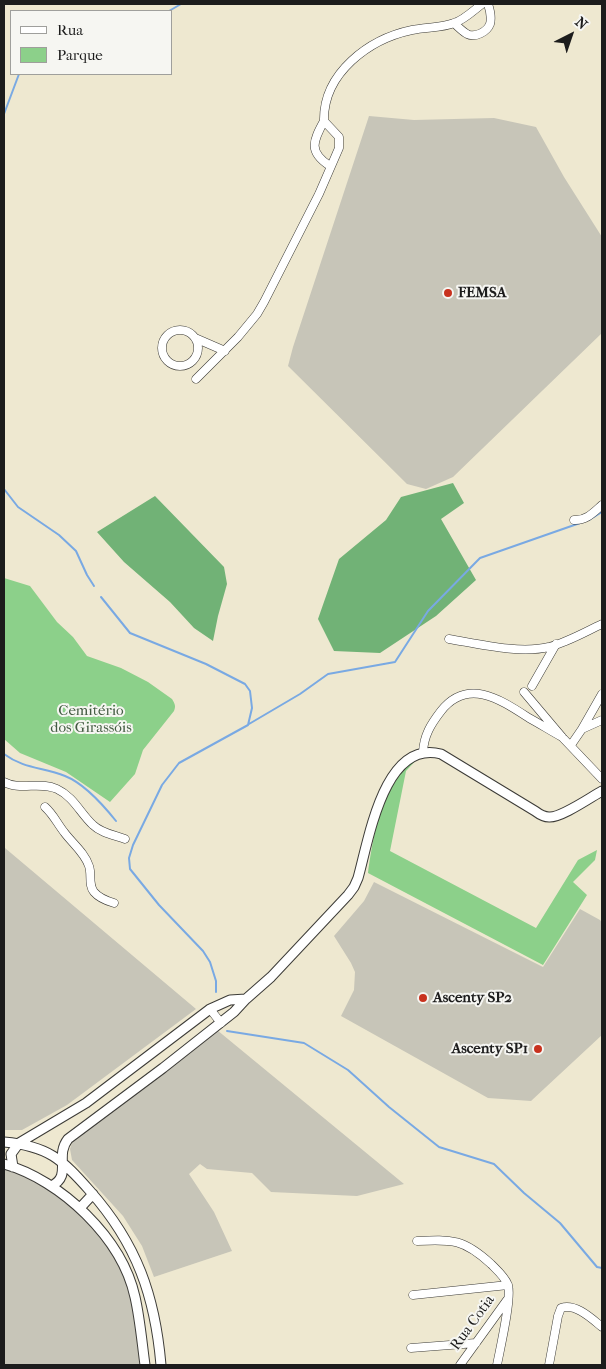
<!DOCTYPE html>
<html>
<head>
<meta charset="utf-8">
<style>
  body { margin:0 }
  #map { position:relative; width:606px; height:1369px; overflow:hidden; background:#eee8d0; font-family:"IM FELL French Canon",serif }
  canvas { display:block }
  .frame { position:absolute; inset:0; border:5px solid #1c1c1c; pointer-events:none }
  .legend { position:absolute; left:10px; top:10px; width:162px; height:65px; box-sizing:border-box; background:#f6f6f2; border:1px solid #9f9f9c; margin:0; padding:6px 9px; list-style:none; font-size:15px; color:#1c1c1c }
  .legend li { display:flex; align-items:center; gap:10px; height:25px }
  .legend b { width:25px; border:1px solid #9f9f9c }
  .north { position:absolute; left:546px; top:10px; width:50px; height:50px; -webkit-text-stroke:4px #f6f6f2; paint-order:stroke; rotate:41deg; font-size:14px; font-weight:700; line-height:20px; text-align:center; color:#1c1c1c }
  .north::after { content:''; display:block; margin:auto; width:18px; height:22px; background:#1c1c1c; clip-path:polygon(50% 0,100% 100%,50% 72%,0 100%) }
</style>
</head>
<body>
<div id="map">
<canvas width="606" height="1369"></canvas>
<div class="frame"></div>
<ul class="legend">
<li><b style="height:6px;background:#fff"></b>Rua</li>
<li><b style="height:14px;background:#8cd08a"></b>Parque</li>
</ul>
<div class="north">N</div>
</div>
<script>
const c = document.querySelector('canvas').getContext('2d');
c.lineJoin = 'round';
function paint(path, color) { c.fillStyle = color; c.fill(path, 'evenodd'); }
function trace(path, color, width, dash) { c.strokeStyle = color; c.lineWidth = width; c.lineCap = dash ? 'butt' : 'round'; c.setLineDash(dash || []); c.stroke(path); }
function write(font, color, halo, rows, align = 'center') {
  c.font = font + ' "IM FELL French Canon",serif'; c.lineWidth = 4; c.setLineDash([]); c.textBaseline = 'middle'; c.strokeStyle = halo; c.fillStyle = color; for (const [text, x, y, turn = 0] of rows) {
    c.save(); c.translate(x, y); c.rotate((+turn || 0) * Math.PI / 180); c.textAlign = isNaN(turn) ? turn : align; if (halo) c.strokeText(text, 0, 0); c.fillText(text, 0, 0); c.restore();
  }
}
const industrial = new Path2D(`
  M369,116L414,120L494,118L536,127L564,177L602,237V333L453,477L426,489L407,484L288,366L293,347Z
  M5,848L196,1009L67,1105L22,1130H4Z
  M374,882L543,967L580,909L600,920L602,923V1035L531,1101L488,1098L341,1016L354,990L355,972L351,963L334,936L364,901Z
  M217,1030L404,1184L357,1196L271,1192L252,1173L207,1169L200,1164L189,1174L214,1212L232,1251L154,1277L142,1246L123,1216L72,1160L70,1149L74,1137Z
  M4,1167L40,1182L76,1207L102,1237L119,1264L129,1290L135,1320L140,1365H4Z`);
const green = new Path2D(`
  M4,578L30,586L57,622L73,637L87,656L121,668L148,682L172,699C175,704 176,706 174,711L143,750L135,774L110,802L66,772L20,753L4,739Z
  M420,756L406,771L390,851L536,928L578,860L597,850L595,860L573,882L587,895L543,965L368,873C371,849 381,789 398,772C403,766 413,761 420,756Z`);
const forest = new Path2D(`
  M453,483L464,503L441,519L476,580L436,616L380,653L334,651L318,619L339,559L386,520L401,497Z
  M155,496L224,567L227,584L218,616L213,641L194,628L170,602L124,562L97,532Z`);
const stream = new Path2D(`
  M169,11L181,4
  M4,114L19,74
  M4,489L18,507L59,535L76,551L87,575L94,586
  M589,520L602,512
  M101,597L130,633L206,664L245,684L250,691L252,708L248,725L179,763L162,785L133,845L129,858L130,869L159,905L203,951L210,962L216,981V992
  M249,724L300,694L328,674L395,662L428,611L480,558L580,523
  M4,754C24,769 43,767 65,776C83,783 104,806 116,821
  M227,1031L304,1043L348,1070L389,1107L439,1147L494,1164L524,1193L560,1223L597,1267L602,1268`);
const minor = new Path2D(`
  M454,23C458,27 462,31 467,34C475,38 487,32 490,24C492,17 490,10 488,4
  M324,121C323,73 369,39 412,30C426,27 442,28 454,23C464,20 474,10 482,4
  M324,121C313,141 308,152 330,166
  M162 348a18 18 0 1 1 36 0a18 18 0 1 1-36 0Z
  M195,338L225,351
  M196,379L238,337L257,314L264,302L319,194L339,148V137L324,121
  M574,520C586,521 594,512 602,505
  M449,639C479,644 519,654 549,647C568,642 585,632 602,624
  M532,686L556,644
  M524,692L562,737L602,779
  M582,729L602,694
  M571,745L582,729L602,720
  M423,752C424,735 431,724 441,711C468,677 501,700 529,718C540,724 551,731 562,737
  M4,782C20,791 40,781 57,789C74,797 80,813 93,825C101,833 114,835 125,839
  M45,807C53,814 57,823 64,832C72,843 85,853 89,866C92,874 88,885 94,892C99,898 107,901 114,903
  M210,1009L221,1023
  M417,1241C452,1239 464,1239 491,1264C497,1270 505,1277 508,1285C512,1298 500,1349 497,1365
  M413,1295L508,1285
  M411,1348L476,1343
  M460,1365L507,1300
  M549,1365L558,1316L561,1308C576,1303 592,1319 602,1327`);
const tertiary = new Path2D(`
  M4,1142C48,1146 62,1159 90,1191C137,1244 155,1296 161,1365
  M4,1164C61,1180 122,1238 135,1297C140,1319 142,1343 145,1365
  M13,1167L11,1154L19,1143L86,1103L210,1009L230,1000L246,999
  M51,1186C73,1176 54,1157 68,1139L163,1068L234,1012L246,999L271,977L348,895L354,887L358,878C369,839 384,739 441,754L535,811C539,814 544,817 549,817C561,818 591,797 602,791
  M80,1208L93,1194`);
const markers = [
  [448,293,5,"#c8321e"],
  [423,998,5,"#c8321e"],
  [538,1049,5,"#c8321e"]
];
const poiNames = [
  ["FEMSA",458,293],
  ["Ascenty SP2",433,998],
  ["Ascenty SP1",528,1049,"right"]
];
const parkNames = [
  ["Cemitério",91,711],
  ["dos Girassóis",91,728]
];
const streetNames = [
  ["Rua Cotia",473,1323,-54]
];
paint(industrial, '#c7c5b8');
paint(green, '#8cd08a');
paint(forest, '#71b276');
trace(stream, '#79a9e3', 2);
trace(minor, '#3c3b37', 9);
trace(tertiary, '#3c3b37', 11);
trace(minor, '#fff', 8);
trace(tertiary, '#fff', 9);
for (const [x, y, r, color] of markers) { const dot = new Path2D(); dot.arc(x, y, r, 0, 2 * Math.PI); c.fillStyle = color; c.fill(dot); trace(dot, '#f6f6f2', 2); }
write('bold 15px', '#1c1c1c', '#f6f6f2', poiNames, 'left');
write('15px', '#435b42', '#f6f6f2', parkNames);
write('15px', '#1c1c1c', '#f6f6f2', streetNames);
</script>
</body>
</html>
